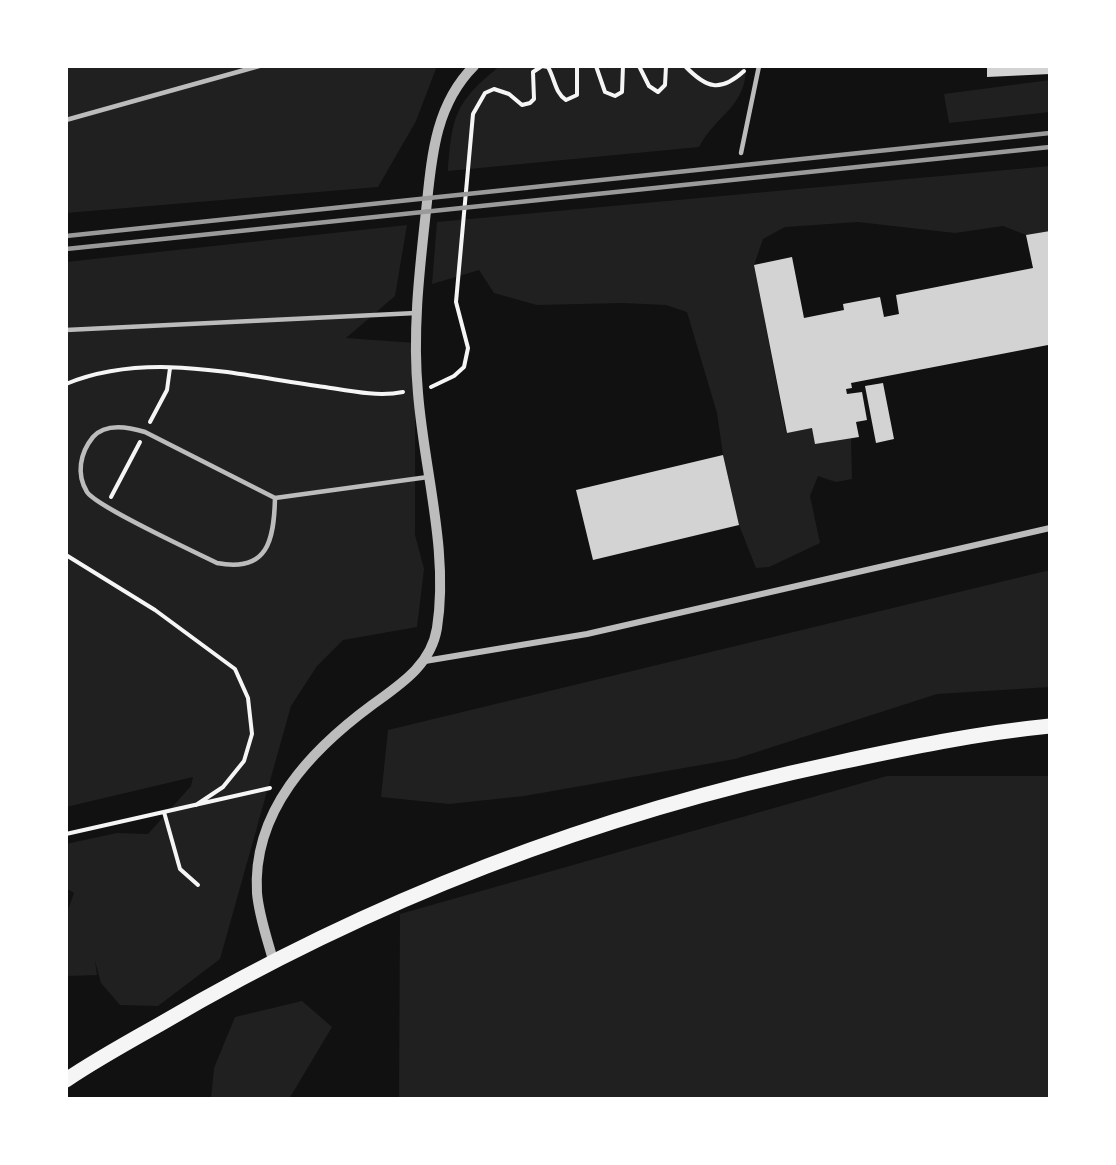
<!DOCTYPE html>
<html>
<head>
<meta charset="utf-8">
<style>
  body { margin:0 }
  #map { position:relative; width:1116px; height:1165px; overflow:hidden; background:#111; font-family:Raleway,sans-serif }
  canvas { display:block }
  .frame { position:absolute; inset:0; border:68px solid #fff; pointer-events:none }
</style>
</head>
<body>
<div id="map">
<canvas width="1116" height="1165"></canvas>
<div class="frame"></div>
</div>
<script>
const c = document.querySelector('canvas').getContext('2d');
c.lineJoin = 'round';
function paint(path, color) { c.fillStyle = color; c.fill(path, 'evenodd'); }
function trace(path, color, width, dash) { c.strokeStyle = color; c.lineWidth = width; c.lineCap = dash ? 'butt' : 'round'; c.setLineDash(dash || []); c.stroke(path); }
const green = new Path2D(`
  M66,66H437L416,121L378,187L66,213Z
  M500,66H746C746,108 717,113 699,147L448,171C452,116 455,102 500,66Z
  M1050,80V112L949,123L944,94Z
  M1050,166V231L1026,235L1003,226L955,233L858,222L785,227L763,239L754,265L786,433L812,428L851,437L852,479L836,482L818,476L810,496L820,543L769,567L756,568L739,525L723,455L717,413L687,312L666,305L622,303L537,305L494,293L479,270L432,284L437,222Z
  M407,225L395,296L346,338L415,343V535L424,569L417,627L343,640L317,666L291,706L220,959L158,1006L120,1005L101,983L95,961L97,975L66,976V915L74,893L66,888V844L117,833L148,834L191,786L193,777L66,807V262Z
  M1050,570V687L937,694L735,759L524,796L449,804L381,797L388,730Z
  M887,776H1050V1099H399L400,914Z
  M302,1001L332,1027L289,1099H211L214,1068L235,1017Z`);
const building = new Path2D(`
  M987,66H1050V74L987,77Z
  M1050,231V351L1048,345L851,383L852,388L846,389L847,394L862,392L867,420L856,422L859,437L815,444L812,428L787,433L754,265L792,257L804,318L844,310L843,304L880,297L884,317L899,314L896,295L1033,268L1026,235Z
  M883,383L894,439L876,443L865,386Z
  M723,455L739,525L593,560L576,490Z`);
const path = new Path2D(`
  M596,66L605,92L615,96L622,92L623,66
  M639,66L649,86L658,92L665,85L666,66
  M685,66C706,88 720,93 744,71
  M66,384C149,350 240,376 325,387C350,391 378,397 403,392
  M431,387L454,376L464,367L468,348L456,302L473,114L485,93L494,89L509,94L522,105L530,103L534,99L533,72L542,66L548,67C555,79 555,93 566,100L577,95V66
  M150,422L167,390L170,368
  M111,497L140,442
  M66,555L155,610L235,669L248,698L252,734L244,761L223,787L196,805
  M164,812L180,869L198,885
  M66,834L270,788`);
const service = new Path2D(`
  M66,120L259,66
  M741,153L759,66
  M66,330L416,313
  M275,498C274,540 268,573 217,563C195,552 97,507 87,492C76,474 80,453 93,437C106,422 129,427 145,432L275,498L428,477`);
const minor = new Path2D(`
  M425,661L587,634L1050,528`);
const tertiary = new Path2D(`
  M273,960C267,938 259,916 257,893C252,811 311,750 372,705C401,684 431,665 437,628C449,551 424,470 418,393C412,329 420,266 427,202C432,152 437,103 474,66`);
const primary = new Path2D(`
  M66,1080C97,1059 130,1041 162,1023C371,900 599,813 836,763C906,748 978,733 1050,726`);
const rail = new Path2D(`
  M66,236L1050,133
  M66,249L1050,147`);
paint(green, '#202020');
paint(building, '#d3d3d3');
trace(path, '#f5f5f5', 4);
trace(service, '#bcbcbc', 4.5);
trace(minor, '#bcbcbc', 6);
trace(tertiary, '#bcbcbc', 10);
trace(primary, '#f5f5f5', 15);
trace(rail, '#9a9a9a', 4.5);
</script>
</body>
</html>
